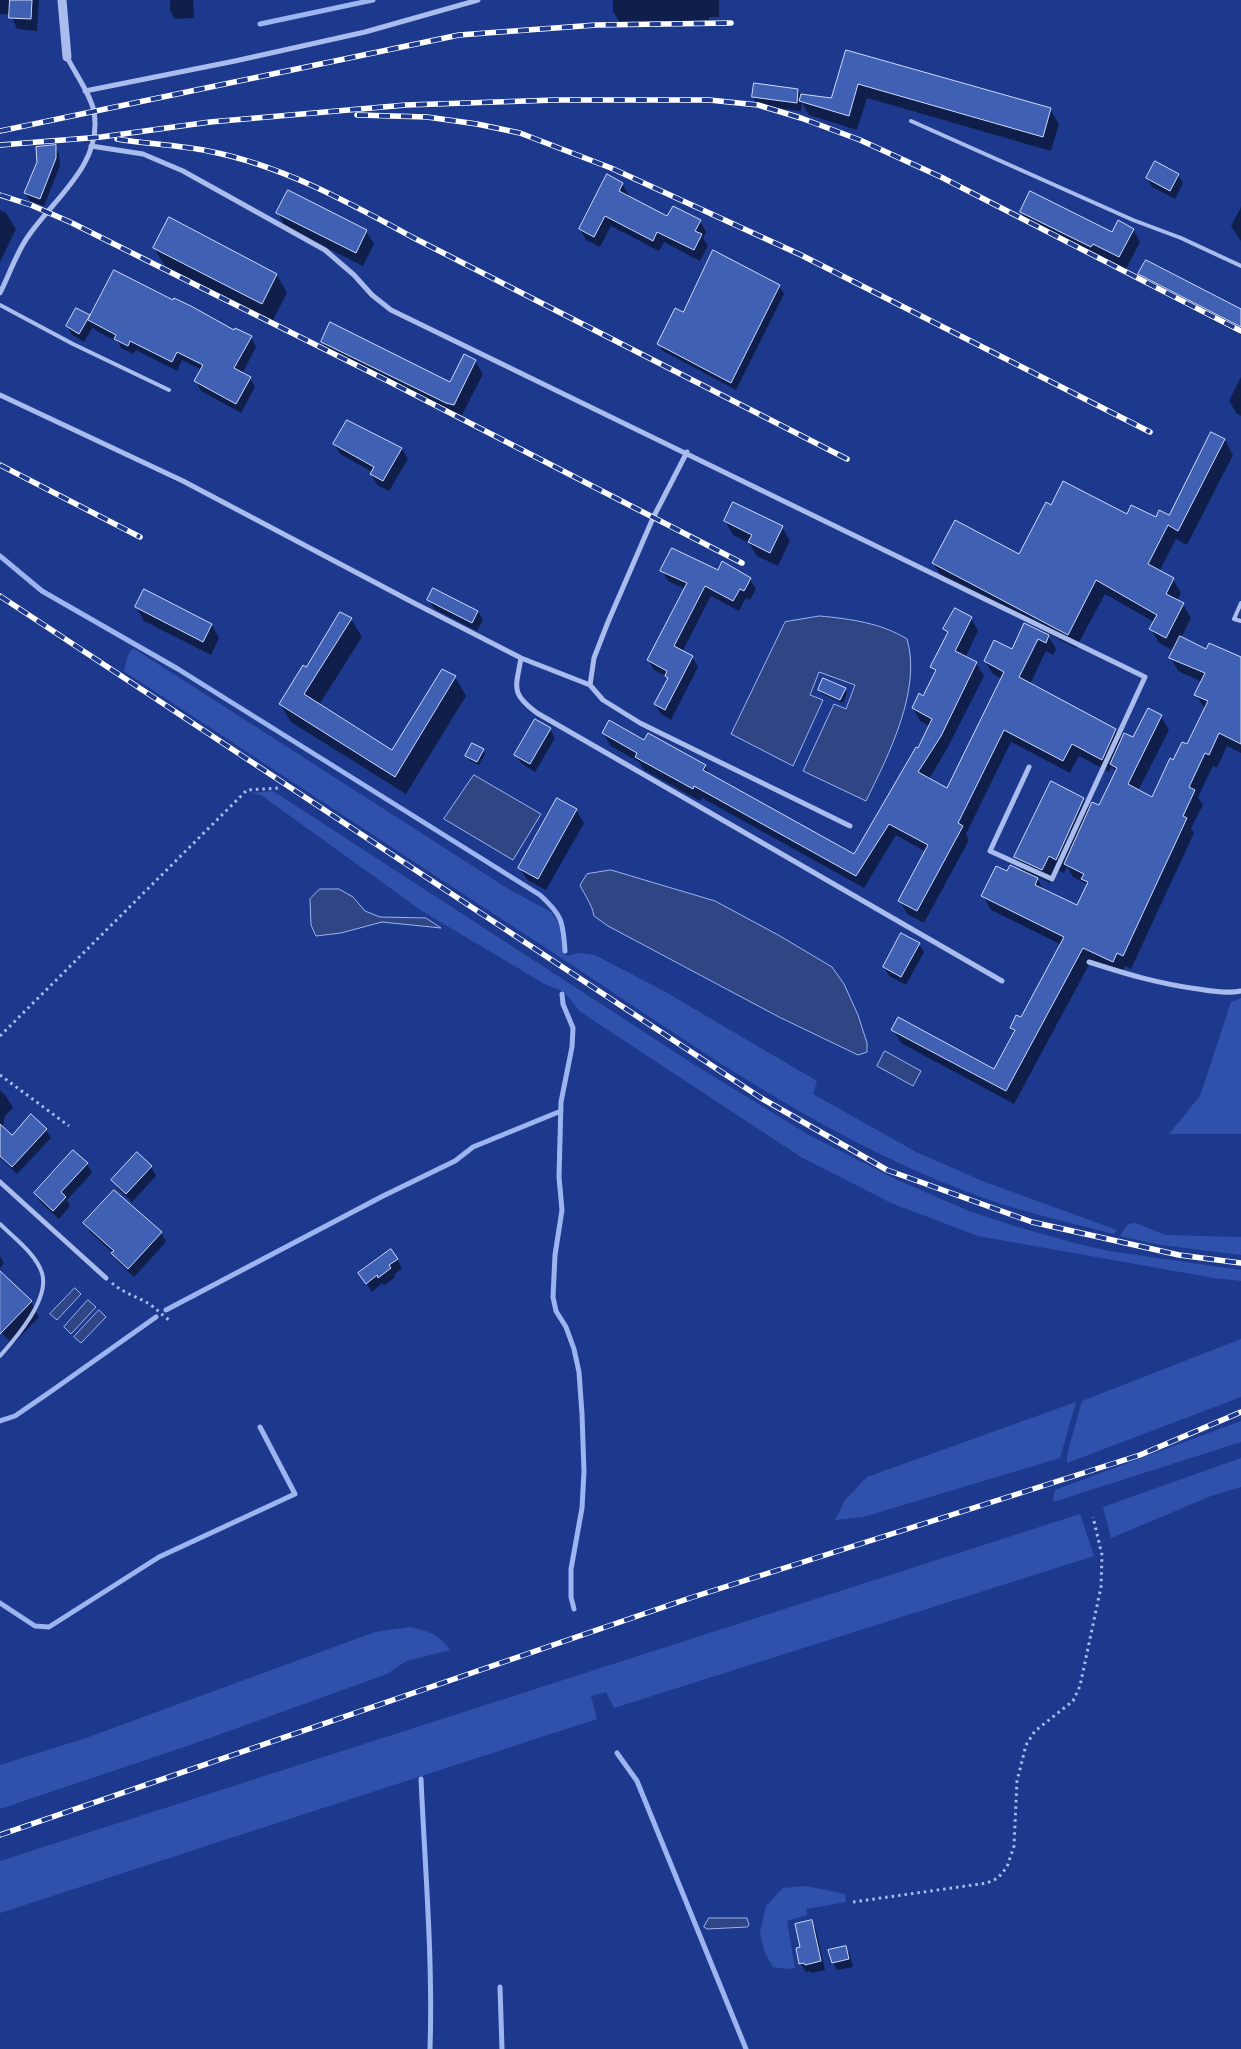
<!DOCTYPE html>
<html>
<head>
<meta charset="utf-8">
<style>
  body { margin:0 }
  canvas { display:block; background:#1c398d }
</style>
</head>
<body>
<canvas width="1241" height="2049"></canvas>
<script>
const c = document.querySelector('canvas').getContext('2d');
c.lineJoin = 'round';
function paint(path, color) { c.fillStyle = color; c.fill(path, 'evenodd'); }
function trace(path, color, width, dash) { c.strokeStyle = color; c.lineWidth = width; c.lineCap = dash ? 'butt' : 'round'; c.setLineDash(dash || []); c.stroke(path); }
const green = new Path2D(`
  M133,648L510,890L551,912L559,924L563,953L567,956L579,953L595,955L662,990L817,1081L813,1094L916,1152L985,1182L1117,1230L1114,1234C1064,1221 1013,1210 965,1191C812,1133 679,1035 543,946C403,855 264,763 124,671L128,655Z
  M273,791L698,1067L809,1135L895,1179L969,1211L1021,1228L1078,1244L1109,1251L1241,1270V1281L1214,1278L978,1236L891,1203L801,1157L579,1011C570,998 564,989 548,986L422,911L261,795L250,793Z
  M1241,998V1134H1169L1200,1096L1231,1002Z
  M1136,1223L1165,1235L1241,1237V1255L1161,1245L1120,1236L1128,1224Z
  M1241,1339V1397L1067,1463V1455L1082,1401Z
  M1076,1402L1060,1458L863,1517L835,1520L845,1500L867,1477Z
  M1241,1421V1442L1053,1502L1055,1490Z
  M1241,1458V1487L1211,1496L1111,1538L1103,1507Z
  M1080,1514L1094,1556L614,1708L606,1692L591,1696L597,1719L0,1913V1861Z
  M410,1627C430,1632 437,1633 450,1650L406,1661L387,1674L193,1744L0,1809V1765L86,1738L375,1632Z
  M806,1886L845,1894L846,1902L806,1909L807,1915L787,1921L795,1968L786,1969L773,1967L765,1953L760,1933L766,1906L783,1888Z`);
const water = new Path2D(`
  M820,616C851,619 881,623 907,639C922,690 888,756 866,801L803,771L834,704L846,709L855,685L819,672L810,695L823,700L793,766L731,734L785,622Z
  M474,775L541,814L513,860L444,819Z
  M611,870L715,901L780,936L832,967L844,984L858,1015L867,1043V1052L858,1055L779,1017L608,926L594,916C592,904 585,896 580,885L587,874Z
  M320,889H339L353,897L365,911L380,917L426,918L441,928L382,922L341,933L316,936L311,925L310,899Z
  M885,1051L921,1071L913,1086L877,1066Z
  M75,1288L81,1294L57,1320L50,1314Z
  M88,1300L96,1307L71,1334L64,1327Z
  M99,1310L106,1317L81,1343L74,1337Z
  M709,1918H747L749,1925L747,1927L707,1929L704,1927Z`);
const shadow = new Path2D(`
  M0,0H39L37,31L17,29L11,15L0,14Z
  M170,0H193L194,18L175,19L170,10Z
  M613,0H719V17H709V20L692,21V23L646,21V23H620L613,11Z
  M847,52L1050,109L1059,124L1051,151L867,98L857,130L809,115L802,103L801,111L758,106L753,97L798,90L801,95L832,99Z
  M55,147L59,154L60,166L44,206L30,201L25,193Z
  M1178,175L1183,183L1175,199L1152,187L1147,178Z
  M622,184L629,195L628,197L668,218L700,221L706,232L703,238L708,246L700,261L664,242L659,251L611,226L600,247L586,240L580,229Z
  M1241,207V241L1231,226Z
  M0,210L6,213L16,229L0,262Z
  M1021,211L1112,234L1133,229L1140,242L1126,269L1100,255L1098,259L1028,224Z
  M278,213L366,231L374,244L363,266L285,227Z
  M154,248L277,275L287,293L272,322L165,266Z
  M1140,274L1241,310V335L1147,286Z
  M779,286L784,294L736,390L663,351L659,344L683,314Z
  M89,316L90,318L234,332L251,337L256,347L242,374L250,378L255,387L241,413L201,391L196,381L202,370L182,360L177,371L136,350L133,354L121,348L118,342L95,330L93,327L84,342L72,335L67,326Z
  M322,342L451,384L465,356L475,361L483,374L461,417L434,406L329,354Z
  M1241,377V416L1237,414L1229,401Z
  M347,421L402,449L408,459L389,491L377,485L371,474L372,472L340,454L334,444Z
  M1212,434L1225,440L1233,455L1187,545L1176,539L1159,572L1173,579L1181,593L1177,601L1183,604L1191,618L1181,638L1207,651L1241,658V753L1227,746L1217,768L1213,766L1198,797L1203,805L1191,828L1194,833L1131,969L1125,966L1121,975L1091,961L1014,1104L901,1043L893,1030L994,1071L1014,1033L1011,1028L1022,1019L1062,945L991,910L983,896L1008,873H1024L1015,857L1052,783L1084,799L1090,810L1099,807L1116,773L1112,766L1109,772L1079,756L1070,773L1011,742L966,834L969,840L924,923L907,914L900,901L926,852L896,835L864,888L702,798L700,801L644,770L639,762L611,746L603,733L645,742L705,766L710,775L855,855L918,750L930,726L920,721L913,708L924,697L936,674L932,667L948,635L945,629L971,618L978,631L965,658L976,663L984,676L947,749L929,779L948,789L1002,679L993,674L985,661L1012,651L1047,634L1056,649L1053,655L1046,651L1030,684L1116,729L1122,741L1134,739L1161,716L1169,730L1138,791L1153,798L1174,762L1187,746L1205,709L1196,695L1202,682L1178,671L1171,658L1174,651L1159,643L1151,629L1154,622L1105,594L1076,648L942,578L933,563L1020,556L1051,507L1156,519L1169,516ZM1067,866L1073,877L1086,884L1087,887L1078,907L1044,891L1036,876L1050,883L1056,869L1064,873Z
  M734,504L782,527L790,541L778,566L757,556L749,543L733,535L725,521Z
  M662,571L718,572L750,579L756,589L750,600L746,598L739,611L711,596L682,652L692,657L698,667L671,720L661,714L655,704L668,680L666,676L654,670L648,660L685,589L668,581Z
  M429,600L478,611L483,620L477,631L434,609Z
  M136,607L212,625L219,638L211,655L144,621Z
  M351,619L362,637L319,705L392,752L443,670L455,677L466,696L406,794L291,722L280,704L306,669Z
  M845,689L847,693L843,703L822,694L819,690Z
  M550,729L555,738L535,772L521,763L516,755Z
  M483,750L485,754L479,765L469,760L467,756Z
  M558,800L576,810L584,823L546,890L527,880L520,868Z
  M919,944L924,952L906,985L889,976L884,967Z
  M0,1090L6,1096L13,1108L5,1116L0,1140Z
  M46,1130L51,1138L17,1174L2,1160L0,1150Z
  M137,1154L151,1167L156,1176L132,1202L118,1189L113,1180Z
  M87,1164L92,1173L67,1200L70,1206L59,1219L40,1202L35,1193Z
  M85,1223L161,1233L166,1242L134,1277L118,1262L113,1253L90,1232Z
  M0,1256L4,1263L0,1268Z
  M397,1259L402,1268L394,1275L395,1277L384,1286L382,1283L372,1292L360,1274Z
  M0,1272L31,1302L39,1317L13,1344L0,1332Z
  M811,1921L816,1930L825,1970L811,1973L810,1971L806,1972L800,1963Z
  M846,1948L850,1955L853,1967L837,1970L833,1962Z`);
const stream = new Path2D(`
  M260,24L373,0
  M0,556L42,591L178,669L540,895C562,915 563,921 565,951
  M562,994L563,1004L573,1028L572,1047L561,1102L559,1177L562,1210L555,1255L553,1297L556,1311L566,1327L574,1349L579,1372L582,1414L584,1472L582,1508L571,1569V1597L574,1609
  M166,1310L383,1196L455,1161L473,1147L561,1111
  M0,1421L15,1416L50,1392L156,1317
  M0,1603L35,1626L49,1627L159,1557L295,1494L260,1427
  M617,1753L637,1781L746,2049
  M421,1779C425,1869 433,1959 430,2049
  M500,1987L502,2049`);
const building = new Path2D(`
  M10,0H32L31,19L9,18Z
  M846,50L1051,108L1043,137L858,84L849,116L799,101L801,94L831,98Z
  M754,83L798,89L797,103L752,97Z
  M56,145V158L40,199L24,193L37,162L36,147Z
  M1155,161L1179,174L1170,191L1146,178Z
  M607,174L623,183L619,191L667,216L673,206L701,220L695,231L702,234L694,250L657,232L653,241L605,216L594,237L579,229Z
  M288,190L367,230L356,253L276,213Z
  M1030,191L1112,232L1118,220L1134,229L1119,257L1093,244L1091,247L1020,212Z
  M169,217L277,274L262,304L153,248Z
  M713,250L780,285L731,383L657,344L675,308L683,312Z
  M1146,260L1241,309V327L1138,274Z
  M114,270L173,300L174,298L191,306L234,330L235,328L252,336L234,368L251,377L236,404L194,381L203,365L177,352L172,362L130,341L128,346L114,339L116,335L88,320Z
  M76,308L90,315L79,334L66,326Z
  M330,322L450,382L464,354L476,360L454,405L446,403L321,342Z
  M347,420L402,448L383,481L370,474L374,467L333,444Z
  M1211,432L1225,439L1178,531L1168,525L1148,564L1174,578L1166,594L1184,603L1166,638L1149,629L1157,615L1096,580L1068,635L932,563L955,520L1019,554L1046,502L1051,505L1063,481L1127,514L1131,505L1156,517L1159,510L1169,515Z
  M733,502L783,526L770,553L748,542L752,535L724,521Z
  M672,548L718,570L722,561L751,578L744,591L740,589L733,601L705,586L674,646L693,656L665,710L654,704L668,678L665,676L667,671L647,660L687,583L660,571Z
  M433,588L478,611L472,623L427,600Z
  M144,589L212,624L203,642L135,607Z
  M955,608L972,617L955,651L977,662L941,736L918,772L947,788L1004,672L984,661L994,640L1012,649L1024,623L1049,635L1046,643L1038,639L1019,677L1116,729L1102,760L1072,744L1063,761L1004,730L958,823L963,826L917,911L898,901L928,845L889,824L856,876L694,786L693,789L635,757L637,753L602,733L609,720L644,740L648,733L706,765L703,770L854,854L916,747L918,748L932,719L912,708L919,693L923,696L936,670L930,667L948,632L943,629Z
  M340,612L352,618L304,694L392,750L442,669L456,676L395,777L279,704L303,665L306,667Z
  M1180,636L1206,649L1209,643L1241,657V744L1219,733L1209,755L1205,753L1189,787L1195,790L1183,816L1187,818L1123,956L1117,953L1113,962L1083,948L1006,1091L891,1030L898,1017L994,1069L1015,1030L1010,1028L1016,1015L1021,1017L1064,937L981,896L996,866L1007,871L1010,865L1038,878L1035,885L1077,905L1088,882L1081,879L1084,874L1064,864L1092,802L1099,805L1117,768L1110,764L1124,733L1133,737L1148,708L1162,715L1128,784L1152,797L1170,758L1173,760L1182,742L1187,744L1208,701L1194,695L1205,673L1169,658Z
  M823,678L846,688L840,700L818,690Z
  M535,719L551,728L530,764L514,755Z
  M472,743L484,749L477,762L465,756Z
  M1051,781L1084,798L1056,860L1049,856L1042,870L1014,857Z
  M557,798L577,809L538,879L518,868Z
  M901,933L920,943L901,977L883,967Z
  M31,1114L47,1129L12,1167L0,1156V1124L12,1135Z
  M73,1150L88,1163L61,1192L66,1197L53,1211L34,1193Z
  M137,1152L152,1166L126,1194L111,1180Z
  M114,1190L162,1232L128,1269L111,1253L114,1251L83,1223Z
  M391,1249L398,1259L389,1265L391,1268L378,1278L377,1275L366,1284L358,1273Z
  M0,1271L32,1301L0,1334Z
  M812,1920L821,1961L805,1965L804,1963L799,1964L796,1948L800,1947L795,1924Z
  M846,1946L849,1959L832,1963L828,1950Z`);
const path = new Path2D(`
  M0,1036L247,790L279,788
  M0,1075L69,1126
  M112,1283C124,1294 140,1297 152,1306C159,1311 164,1317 171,1321
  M853,1902L987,1883L998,1878L1007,1867L1014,1846L1017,1781L1026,1745L1035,1731L1073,1701L1080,1686L1101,1587L1102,1555L1093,1517`);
const service = new Path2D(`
  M911,121L1133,220L1181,238L1241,266
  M0,305L73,344L169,390
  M1241,603L1234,619L1241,621
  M0,1224C14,1238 36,1254 42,1273C50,1299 16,1338 0,1356`);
const minor = new Path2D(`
  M85,91L235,61L365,32L478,0
  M91,146L143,154L183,171L325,250L354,275L372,295L391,310L1145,677L1052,879L990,851L1029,767
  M0,293C9,275 16,254 27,238C53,199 103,165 94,112C91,95 75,73 67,57
  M0,395L183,481L414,603L521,658L590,685L603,700L640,723L850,826
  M521,658C516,688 510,693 537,713L1002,981
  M590,685L594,658L608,622L653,518L687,452
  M1089,962C1126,974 1160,984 1198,989C1212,991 1228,994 1241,991
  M0,1182L106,1278`);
const tertiary = new Path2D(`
  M62,0L67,57`);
const rail = new Path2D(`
  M357,115L427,117L477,124L520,133L611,168L801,255L1150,432
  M0,131L459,35L596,25L731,23
  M117,139C147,144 178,145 208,151C281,165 348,202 412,237L847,459
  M0,145L101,137L210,122L406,105L556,100H709L758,105L801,118L860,140L941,177L1241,331
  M0,195L31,205L70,222L388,381L742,563
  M0,465L140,537
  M0,596L761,1098L887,1170L1032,1222L1179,1255L1241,1263
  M0,1835L690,1598L1140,1455L1241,1412`);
paint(green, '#2f51ab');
paint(water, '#2f4584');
trace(water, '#9cb4ef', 1);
paint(shadow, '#0007');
trace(stream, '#9cb4ef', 5);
paint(building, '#4060b3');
trace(building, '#cedafa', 1);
trace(path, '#a9bced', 3, [2.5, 4]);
trace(service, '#a9bced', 4);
trace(minor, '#a9bced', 5);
trace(tertiary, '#a9bced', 9);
trace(rail, '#fff', 5.5);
trace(rail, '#1c398d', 4, [11]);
</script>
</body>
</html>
